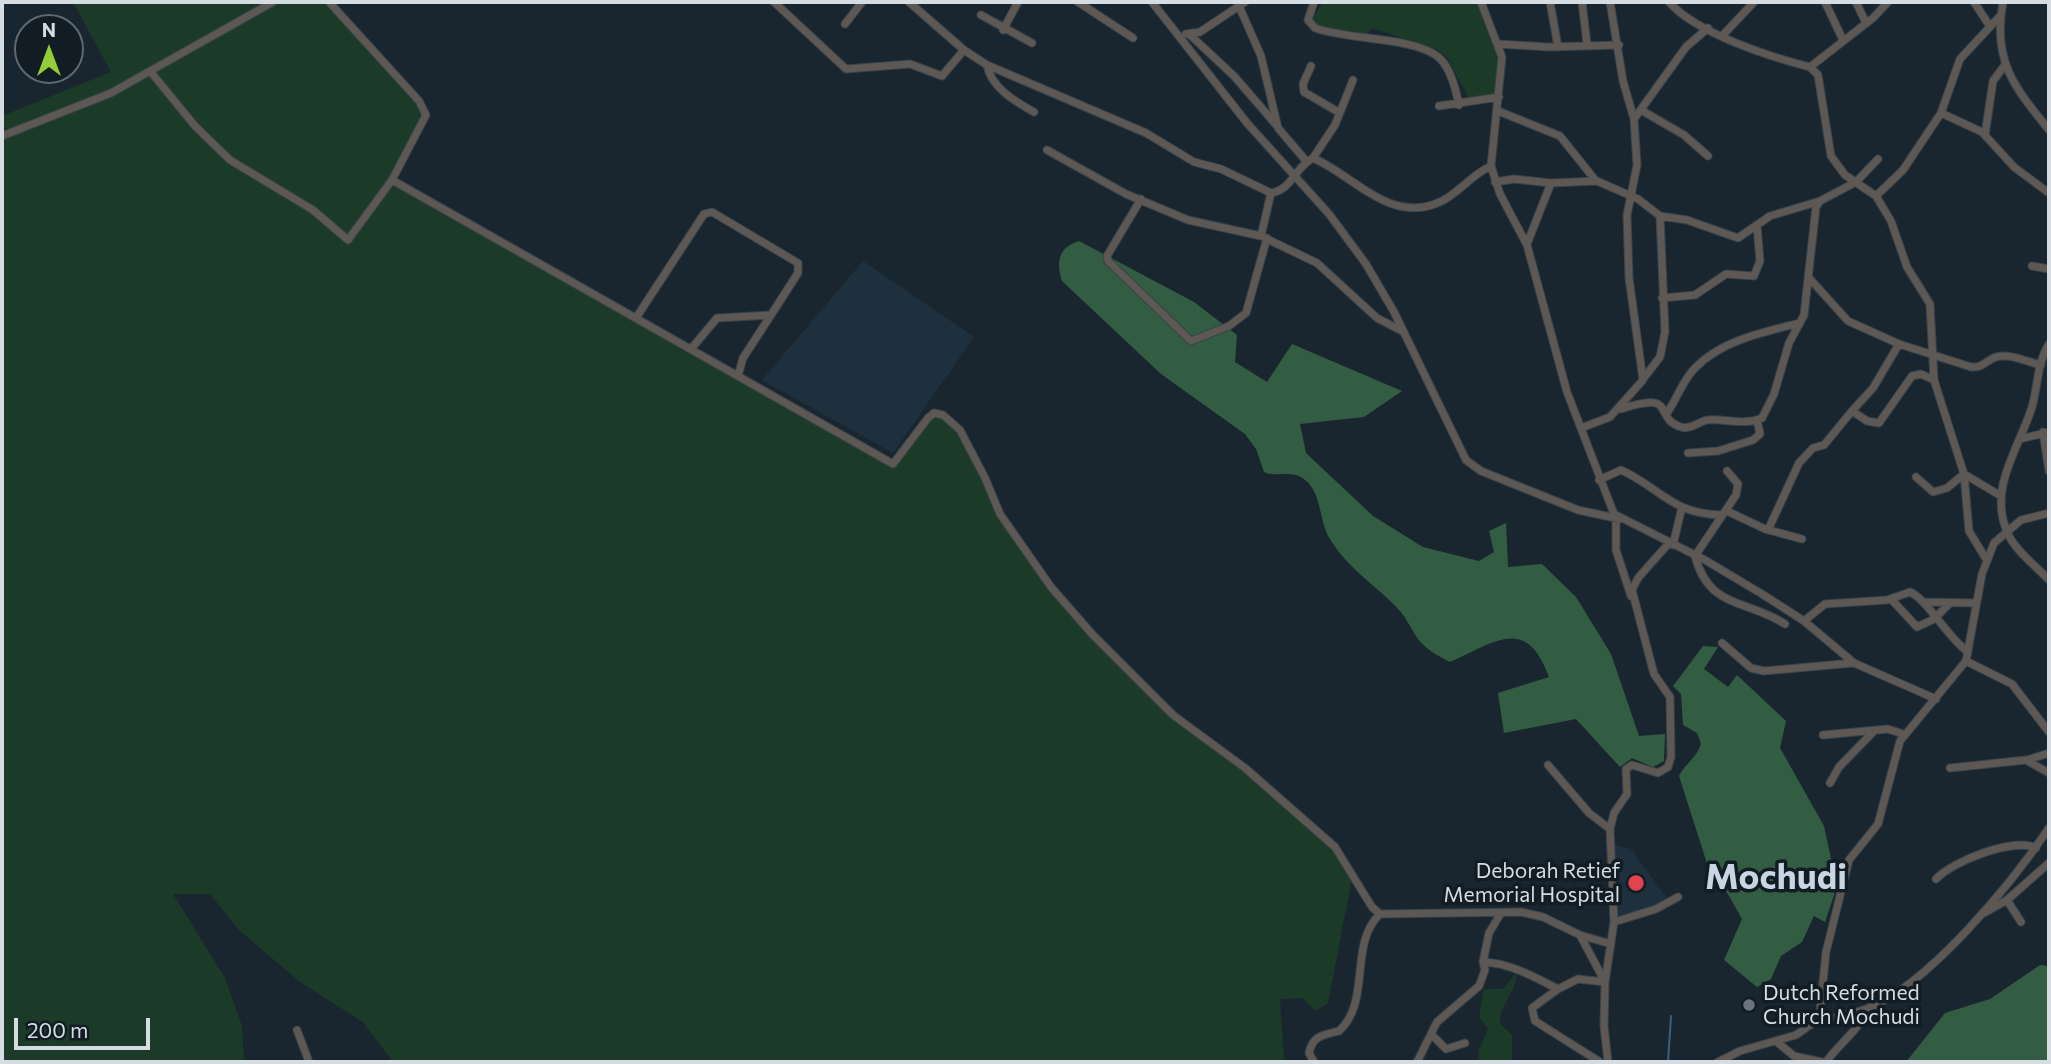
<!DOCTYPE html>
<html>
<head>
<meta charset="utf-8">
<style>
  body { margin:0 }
  #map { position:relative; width:2051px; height:1064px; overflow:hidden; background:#1a262f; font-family:Commissioner,sans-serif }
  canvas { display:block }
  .frame { position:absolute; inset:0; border:4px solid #d5dde3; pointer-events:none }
  .north { position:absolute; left:14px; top:14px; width:70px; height:70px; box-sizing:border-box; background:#111c25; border:2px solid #5f6971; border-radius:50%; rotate:0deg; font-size:19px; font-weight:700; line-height:28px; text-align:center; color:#d5dde3 }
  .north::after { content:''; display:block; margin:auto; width:24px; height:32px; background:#96cc39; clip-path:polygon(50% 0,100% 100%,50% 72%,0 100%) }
  .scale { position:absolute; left:14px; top:1018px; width:136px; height:32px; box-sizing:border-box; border:4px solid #d5dde3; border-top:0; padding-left:9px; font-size:21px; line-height:24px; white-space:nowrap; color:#d5dde3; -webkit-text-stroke:5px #111c25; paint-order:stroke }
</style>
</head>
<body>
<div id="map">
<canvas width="2051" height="1064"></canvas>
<div class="frame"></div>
<div class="north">N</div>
<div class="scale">200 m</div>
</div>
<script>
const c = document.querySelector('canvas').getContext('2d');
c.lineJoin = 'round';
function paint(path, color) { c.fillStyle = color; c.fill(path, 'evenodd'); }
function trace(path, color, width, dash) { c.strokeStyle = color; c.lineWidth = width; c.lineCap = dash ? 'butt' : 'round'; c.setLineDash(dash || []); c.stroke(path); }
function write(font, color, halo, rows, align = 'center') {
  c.font = font + ' Commissioner,sans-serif'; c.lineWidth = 7; c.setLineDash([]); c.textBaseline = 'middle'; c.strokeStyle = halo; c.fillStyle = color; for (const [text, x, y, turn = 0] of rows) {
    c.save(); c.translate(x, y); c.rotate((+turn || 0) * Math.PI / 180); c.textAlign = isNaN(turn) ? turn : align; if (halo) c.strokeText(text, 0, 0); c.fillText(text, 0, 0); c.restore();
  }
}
const built = new Path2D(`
  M863,261L974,337L893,453L762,380Z
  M1614,845L1631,849L1669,901L1618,921L1613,895V884L1618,882Z`);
const green = new Path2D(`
  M73,2H329L425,111L393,179L893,463L934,413L960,430L996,507L1051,587L1120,663L1335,847L1353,873L1328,1003L1316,1011L1302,998L1280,999L1284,1062H393L363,1022L300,982L239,930L210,894H173L225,978L242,1026L244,1062H2V116L111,72Z
  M1323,2H1479L1500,55L1497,94L1470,100L1446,56L1436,49L1372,28L1367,34H1336L1310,23Z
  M1517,972C1516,993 1500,1003 1500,1024L1512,1035V1062H1478L1479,1050L1488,1029L1479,1017L1484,989H1503Z`);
const forest = new Path2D(`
  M1079,241L1194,302L1237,335L1235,362L1267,382L1292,344L1402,391L1364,417L1300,424L1306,453L1373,516L1423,547L1479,561L1494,552L1489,531L1506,523L1508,567L1542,564L1576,597L1611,654L1639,736L1665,734L1664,761L1653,767L1632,758L1620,767L1576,719L1504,733L1498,693L1549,677C1526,615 1496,642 1450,662C1437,655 1424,649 1416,636C1410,627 1406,617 1398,609C1376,585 1347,568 1330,539C1319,522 1322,493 1305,480C1292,469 1277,478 1264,472L1256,449L1245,434L1161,374L1062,281C1056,261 1058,248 1079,241Z
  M1703,646L1718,647L1704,669L1728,687L1737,675L1786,721L1780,748L1824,826L1833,868L1842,871L1825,922L1814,916L1802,942L1781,956L1771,979L1757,987L1724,960L1742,919L1728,894L1712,879L1679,776C1686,762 1696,759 1701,744L1697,733L1683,725L1681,694L1673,686Z
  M2040,965L2049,966V1062H1906L1945,1013L1990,999Z`);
const stream = new Path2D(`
  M1668,1062L1671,1016`);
const minor = new Path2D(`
  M774,2L846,69L910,64L942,76L964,50
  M909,2L964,50L987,65L1146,133L1194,162L1221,169L1271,193C1292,190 1296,166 1313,158C1355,176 1391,226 1442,201C1461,191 1471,175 1491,166
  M1078,2L1133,38
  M1152,2L1247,123L1329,214L1366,264L1394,312L1466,460L1481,471L1578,510L1620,519
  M1314,2L1308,20L1315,28C1347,40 1412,37 1437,56C1450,65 1456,90 1459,105
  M1481,2L1502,57L1491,166L1500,194L1527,245L1567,392L1614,514L1705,560L1762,594L1804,621L1854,663L1936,699
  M1550,2L1558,47
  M1582,2L1587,44
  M1610,2L1623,81L1634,119
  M1669,2C1696,33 1770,57 1810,67L1818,75L1831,156L1845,175L1876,196L1891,221L1907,267L1930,304L1934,380L1964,474L2001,496
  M1825,2L1843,40
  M1856,2L1866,23
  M1974,2L1989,25
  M2003,2C1992,60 2014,87 2049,130
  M1239,6L1261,56L1278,128L1307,162
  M981,15L1032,43
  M845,24L862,2
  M1003,30L1018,2
  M1186,34L1200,32L1245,2
  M1189,34L1234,76L1278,127
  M1723,35L1754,2
  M1498,44L1548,47L1619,45
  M987,65C991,88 1016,102 1034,112
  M1311,66L1303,84L1304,92L1340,113
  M1810,67L1873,18L1888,2
  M150,71L195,126L230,160L313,210L348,240L392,180L426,115L419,101L329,2
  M1439,106L1499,97
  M1641,110L1684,135L1708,156
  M1498,111L1560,136L1596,181
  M1941,113L1982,132L2014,167L2049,193
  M1985,135L1993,81L2005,65
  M2,136L111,93L273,2
  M1047,150L1126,194L1188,220L1261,236L1271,193
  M1313,158L1335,125L1353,80
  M392,180L893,464L928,418L934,413L943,415L960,430L985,478L1000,514L1051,587L1092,634L1173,715L1245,768L1335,847L1372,907L1380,914L1521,912L1543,917L1580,935L1605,982
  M1495,182L1514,179L1551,183L1597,181L1638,199L1660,216L1687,220L1738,238L1770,216L1820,201
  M1876,196L1903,170L1941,113L1960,59L2001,15
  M1141,199L1107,256L1108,261L1191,341L1229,326L1246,313L1267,238
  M1265,238L1317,263L1377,318L1404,332
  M1527,244L1551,183
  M2032,266L2049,269
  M1810,279L1848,321L1899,344L1971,367C1983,368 1985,361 1996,357C2009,353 2028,362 2041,365
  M1662,298L1695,295L1726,274L1754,276L1760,261L1757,226
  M636,318L704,214L712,212L798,263V273L771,315L717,318L691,349
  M1899,344L1873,388L1852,411L1867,421L1879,423L1912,376L1921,374L1934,380
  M2049,344C2037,363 2038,386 2032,407C2019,449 1986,490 2009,536C2017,552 2037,567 2049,580
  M738,376L743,358L771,315
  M1643,379L1660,357L1665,332L1660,216
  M1621,409C1679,390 1652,418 1681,427C1689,430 1699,422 1707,420C1725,418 1745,426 1762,418L1774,394L1789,343L1804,315L1816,207L1820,201L1856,182L1878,159
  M1667,413C1677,399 1683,379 1696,367C1723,340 1764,332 1800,323
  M1581,428L1610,417L1643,380L1629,278L1627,215L1637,165L1634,119L1686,47L1708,28
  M2043,432L2049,471
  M2020,439L2049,432
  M1688,453L1718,451L1753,440L1760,434L1757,420
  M1727,471L1738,484L1736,495L1695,556C1709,609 1746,599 1785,624
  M1964,474L1969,531L1986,559
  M1916,477L1933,492L1947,488L1964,474
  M1599,480L1621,470C1661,488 1671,514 1722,515
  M1727,511L1765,529L1802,539
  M1616,518V550L1631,596
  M1768,530L1799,463L1813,448L1824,445L1852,411
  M1673,545L1682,507
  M1891,599L1917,627L1934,619L1949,604
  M1924,602L1976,603
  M1804,621L1825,604L1887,600L1910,592C1927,599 1947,637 1968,652
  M1722,643L1751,668L1764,671L1853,663
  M1966,661L2012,684L2049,732
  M1823,735L1888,729L1903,734
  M2027,760L2049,753
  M1548,765L1589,813L1610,829
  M1950,768L2026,760L2049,773
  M1830,783L1839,767L1874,731
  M1936,879C1953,861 2014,837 2036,848
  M2007,900L2021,922
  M1984,913L2007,900L2049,863
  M1614,922L1656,909L1678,897
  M1580,935L1611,944
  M1483,962C1510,963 1534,977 1558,989L1578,979L1605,982
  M1558,989L1532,1008L1535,1021L1600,1062
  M1813,1023C1831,1018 1849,1015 1866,1009C1927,987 2013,882 2049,828
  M297,1030L309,1062
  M1431,1034L1446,1049L1465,1043
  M1777,1042L1794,1056L1822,1062
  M1314,1062L1309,1053C1313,1035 1323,1035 1339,1031C1372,1001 1348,944 1380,914
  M1417,1062L1437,1022L1479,986L1485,970L1483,962L1489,933L1501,913
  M1608,1062L1604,1026L1605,982L1614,922L1610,829L1614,813L1627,794L1626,769L1632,765L1658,773L1668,767L1671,757L1670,697L1654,674L1632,590L1638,578L1669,543
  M1718,1062L1740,1051L1796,1035L1813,1023L1820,1012L1826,952L1849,860L1878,824L1900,741L1966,661L1982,574L1994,543L2021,520L2049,513
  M1826,1062C1837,1046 1863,1026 1867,1009`);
const markers = [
  [1636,883,9,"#e0444e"],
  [1749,1005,7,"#6b7280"]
];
const poiNames = [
  ["Deborah Retief",1620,871],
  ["Memorial Hospital",1620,895],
  ["Dutch Reformed",1763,993,"left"],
  ["Church Mochudi",1763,1017,"left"]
];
const townNames = [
  ["Mochudi",1776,877]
];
paint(built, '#1e303d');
paint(green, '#1c3a28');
paint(forest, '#335d43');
trace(stream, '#3a607d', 2);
trace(minor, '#38434c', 9);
trace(minor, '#5d5853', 7);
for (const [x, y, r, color] of markers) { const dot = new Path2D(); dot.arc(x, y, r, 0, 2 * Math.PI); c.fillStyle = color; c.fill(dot); trace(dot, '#111c25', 2.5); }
write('21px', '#d5dde3', '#111c25', poiNames, 'right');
write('bold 35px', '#c7d6e2', '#111c25', townNames);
</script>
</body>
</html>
